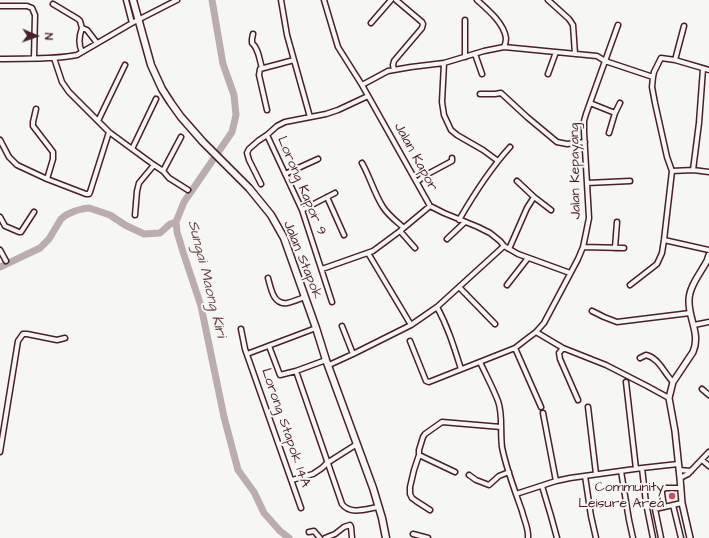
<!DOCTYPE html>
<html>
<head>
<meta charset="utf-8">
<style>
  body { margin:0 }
  #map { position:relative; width:709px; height:538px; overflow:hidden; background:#f6f6f2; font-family:"Architects Daughter",sans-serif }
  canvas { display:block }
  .north { position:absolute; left:16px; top:16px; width:40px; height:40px; -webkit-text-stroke:3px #f6f6f2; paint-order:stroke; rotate:92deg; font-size:11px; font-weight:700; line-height:16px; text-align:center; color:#4a1f2b }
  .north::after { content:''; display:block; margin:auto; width:14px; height:18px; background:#4a1f2b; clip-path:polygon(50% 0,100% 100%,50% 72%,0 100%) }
</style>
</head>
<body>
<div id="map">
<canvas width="709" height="538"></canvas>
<div class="north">N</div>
</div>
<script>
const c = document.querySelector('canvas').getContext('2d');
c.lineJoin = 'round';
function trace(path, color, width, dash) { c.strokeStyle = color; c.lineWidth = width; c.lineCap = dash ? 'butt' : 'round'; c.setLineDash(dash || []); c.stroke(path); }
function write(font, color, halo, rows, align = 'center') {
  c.font = font + ' "Architects Daughter",sans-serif'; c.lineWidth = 4; c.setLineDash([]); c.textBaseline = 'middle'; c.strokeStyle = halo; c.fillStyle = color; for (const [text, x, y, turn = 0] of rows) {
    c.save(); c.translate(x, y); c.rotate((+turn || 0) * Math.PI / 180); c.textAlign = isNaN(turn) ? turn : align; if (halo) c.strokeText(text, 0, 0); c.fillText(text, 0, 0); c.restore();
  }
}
const river = new Path2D(`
  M212,0L223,64L234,95L236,115L232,132L184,202L176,222L177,232L184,255L201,306L224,417L238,470L254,492L264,513L280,531L289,538
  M0,267L40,248L49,239L61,219L66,215L75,211L82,209L89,208L110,215L125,225L144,234L160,233L170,224L176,222`);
const minor = new Path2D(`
  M126,0L132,23
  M281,0L287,35L310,117
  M324,0L335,37L338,47L362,85L430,206L444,213L478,227L490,233L500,241L504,246L518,254L570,273
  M477,0C487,9 504,23 506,38C506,41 505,45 504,47
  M548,0L569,19L573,25L575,54
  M53,4L78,19L80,21L82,28L87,30L97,43
  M0,6H27L32,8L35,15L34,58
  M465,20V57
  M371,23L391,0
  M253,34L252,39V43C259,49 259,59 262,68
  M82,52C78,44 79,36 82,28
  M475,54L482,74
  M54,58L62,82L69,92L109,132L154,165L163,171L169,178L188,190
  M0,59C25,58 53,60 77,55L132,23L177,0
  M675,60L684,26
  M444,63L442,102L444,115L451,130L457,135L483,150L498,161
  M394,70L393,65L394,61L422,28L423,24L422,22L396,0
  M548,74L556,52
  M362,85L388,71L411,67L444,63L484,51L504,47L597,56L605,61L653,77
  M480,94H495L501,93L527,117L557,142L567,144L585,142
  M590,103L615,113L620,103
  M36,109L33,122V126L53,152V159L47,179
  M267,110L259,75L260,69L294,60
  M98,121L125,65
  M609,133L615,113
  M267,135L302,210L332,302
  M0,140L9,157L17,165L47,179L86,194H89L90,192L109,132
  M132,149L156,99
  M362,163C370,177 374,193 383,207C388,215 396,221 403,227
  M693,170L699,123L703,69
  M163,171L181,137
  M672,171L693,170L709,172
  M285,174L318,159
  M517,181L534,197L551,210
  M417,182L424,176L452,161V158
  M587,183L630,181
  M261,184L249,160L247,153L249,149L258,141L267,135L277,126L285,122L326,114L338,110L368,96
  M327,197L344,235
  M302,210L335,193
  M135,215L137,191L139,183L154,165
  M0,217L5,226L19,232H21L34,212
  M459,220C474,194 490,169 510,147
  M400,231L415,248
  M447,239L465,222
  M664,240L709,250
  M583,247L624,248
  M615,248L617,222
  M509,249L527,208L534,197
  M0,250L6,261
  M368,253L411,325
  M322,269L373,251L400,231L430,206
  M268,278C271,288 273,305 287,303C293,302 299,299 305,297
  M507,285L528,258
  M630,285L657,264L662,253L664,240L672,171L667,157L655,103L652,87L653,77L654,72L661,58L675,60L709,70
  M459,287L495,324
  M437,307C448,327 454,347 461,369
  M592,311L604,317L617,322L690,313
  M694,325L709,322
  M342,326L353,354
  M241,329L245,349L301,508
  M536,332L563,348L606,365L647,386L669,398
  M410,341L426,381L429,382L515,348L528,338L536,332L544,323L578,259L583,247L586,233L589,218L584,132V121L586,114L618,25
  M269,346L280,375L296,371L326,360
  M515,348L541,407
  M563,348L559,353L560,359L578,400
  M247,354L316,328
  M640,358L646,355C659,358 664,373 673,382
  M480,362C486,375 493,388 498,401C503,414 500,432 502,447C506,468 515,491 522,511C524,520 529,529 528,538
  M329,365L353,354L411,325L437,307L504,246
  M296,371L342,504C350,515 366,509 378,507
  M626,382L636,469
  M702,389L709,395
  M588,407L596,474
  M543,413L556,481
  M0,452L18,341L23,334H27L57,340L65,338
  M419,455L455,472
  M702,460L709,466
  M642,468L646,503L653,538
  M679,470L691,471
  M621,471L629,520L633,538
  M469,475L476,480L489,485L499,476L509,472
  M585,476L591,516L596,538
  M680,478L688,474L709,452
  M292,480L313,474L322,468L327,463L357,444
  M542,486L551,516L557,538
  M516,494L556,481L570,478L642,468L678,464
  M673,505L681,538
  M664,507L662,493V490L665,488H681
  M430,510L416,501L412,498L410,494V487L414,470L419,455V450L423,437L425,434L442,422L501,427
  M309,532L314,531L320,538
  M413,534L428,538
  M325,538L335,534L344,527L350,525L351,527L352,538
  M661,538L655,509L682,503`);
const tertiary = new Path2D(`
  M690,538L682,503L680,478L675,431L669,398L673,382L693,352C701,334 688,318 689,300C689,287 701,272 707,261L709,255`);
const secondary = new Path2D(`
  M133,0L151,65L162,89L171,103L181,117L203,142L249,188L271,215L284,238L316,328L326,360L373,488L382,518L386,538`);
const markers = [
  [672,496,4,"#d1495b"]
];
const streetNames = [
  ["Jalan Kapor",415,157,61],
  ["Jalan Kepayang",576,171,-91],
  ["Lorong Kapor 9",301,186,67],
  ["Jalan Stapok",302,260,68],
  ["Lorong Stapok 14A",285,428,71]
];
const poiNames = [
  ["Community",664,488],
  ["Leisure Area",664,504]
];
const waterNames = [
  ["Sungai Maong Kiri",206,279,76]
];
trace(river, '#bbadae', 7);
trace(minor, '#4a1f2b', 7);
trace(tertiary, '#4a1f2b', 8);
trace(secondary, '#4a1f2b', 9);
trace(minor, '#f6f6f2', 4);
trace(tertiary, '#f6f6f2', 5);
trace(secondary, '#f6f6f2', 6);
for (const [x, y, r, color] of markers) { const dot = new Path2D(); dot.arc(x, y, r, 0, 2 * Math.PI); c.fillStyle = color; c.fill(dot); trace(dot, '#f6f6f2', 1.5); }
write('14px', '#4a1f2b', '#f6f6f2', streetNames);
write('14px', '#4a1f2b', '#f6f6f2', poiNames, 'right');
write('italic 15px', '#6c4a52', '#f6f6f2', waterNames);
</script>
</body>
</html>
